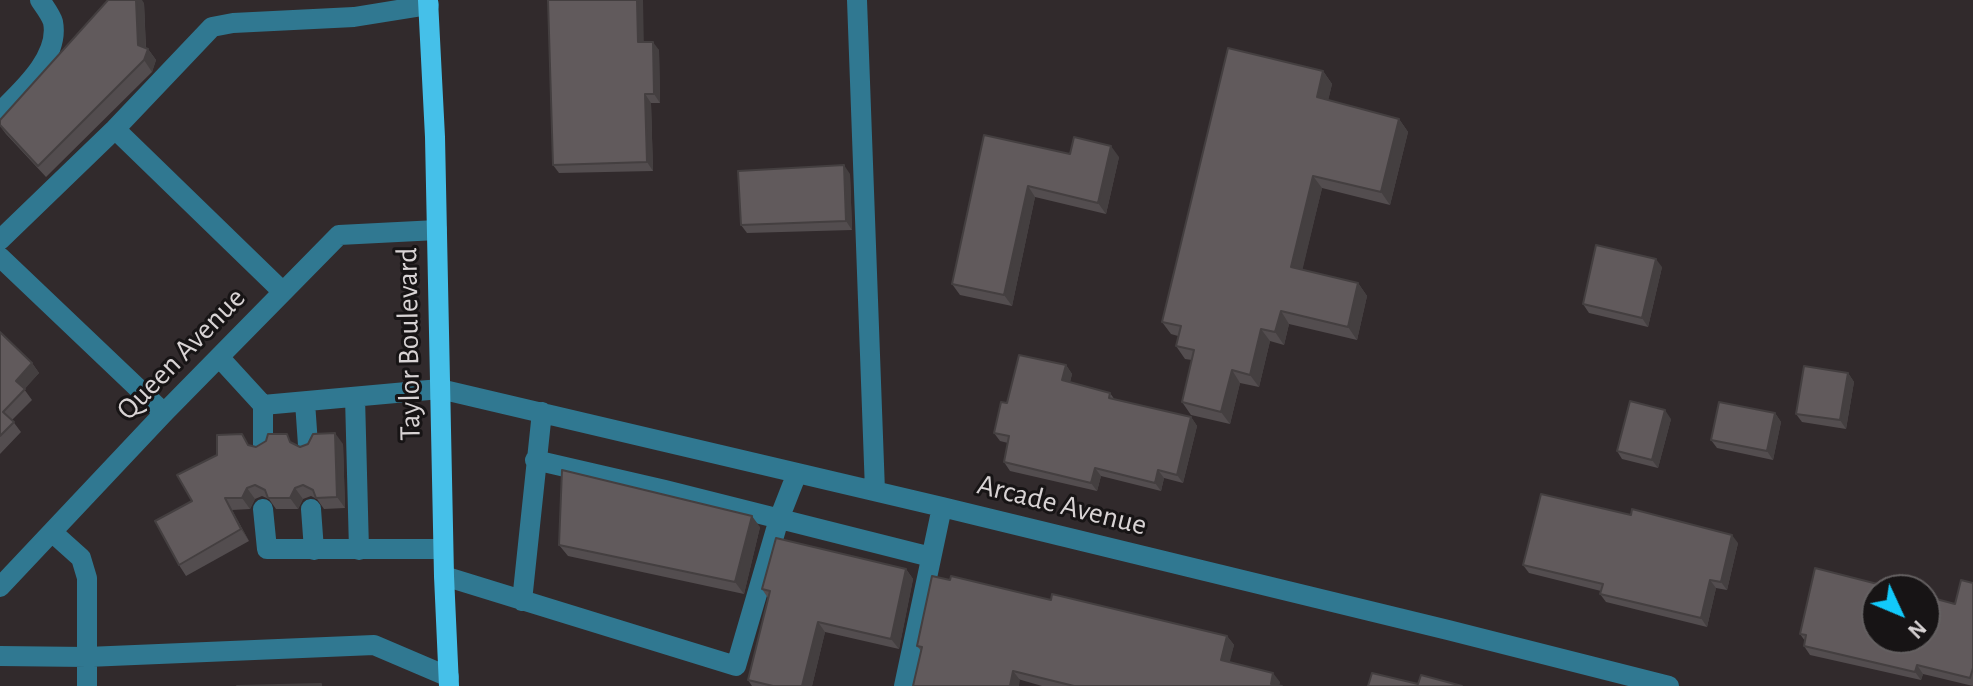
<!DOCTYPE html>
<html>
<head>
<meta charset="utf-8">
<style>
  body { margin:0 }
  #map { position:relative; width:1973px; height:686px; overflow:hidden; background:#312a2c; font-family:"Alegreya Sans",sans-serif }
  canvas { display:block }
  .north { position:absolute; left:1861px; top:574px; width:80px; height:80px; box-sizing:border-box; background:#171415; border:2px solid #646061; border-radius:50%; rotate:134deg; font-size:22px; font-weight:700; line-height:32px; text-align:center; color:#d8d3d4 }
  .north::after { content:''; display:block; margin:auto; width:28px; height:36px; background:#12cafb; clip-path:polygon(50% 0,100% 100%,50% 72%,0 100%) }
</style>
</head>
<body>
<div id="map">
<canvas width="1973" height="686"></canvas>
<div class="north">N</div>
</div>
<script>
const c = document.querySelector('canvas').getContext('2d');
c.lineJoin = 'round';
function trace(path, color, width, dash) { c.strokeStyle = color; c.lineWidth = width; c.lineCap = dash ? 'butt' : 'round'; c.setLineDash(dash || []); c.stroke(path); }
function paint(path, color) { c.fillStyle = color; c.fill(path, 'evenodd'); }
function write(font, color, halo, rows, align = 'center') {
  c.font = font + ' "Alegreya Sans",sans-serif'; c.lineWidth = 6; c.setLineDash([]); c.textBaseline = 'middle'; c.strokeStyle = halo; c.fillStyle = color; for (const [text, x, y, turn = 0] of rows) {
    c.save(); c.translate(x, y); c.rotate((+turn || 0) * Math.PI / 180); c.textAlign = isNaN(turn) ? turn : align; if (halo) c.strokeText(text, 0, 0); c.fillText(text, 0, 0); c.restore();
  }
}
const minor = new Path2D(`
  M857,0L875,491
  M0,112C21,91 60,57 53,22C51,15 44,6 40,0
  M115,129L283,292
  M0,240L115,129L212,27L233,23L354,17L429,5
  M0,257L164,413
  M219,357L263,405L440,389L942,507L1448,630L1669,686
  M355,397L359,550
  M305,402L308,445
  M263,405V445
  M535,460L665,490L931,557
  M263,509L267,549H443
  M311,509L314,550
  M52,532L81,558L87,578V686
  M444,576L736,666L779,519L797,473
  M0,587L164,413L339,235L437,230
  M522,601L542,412
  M0,656L87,657L374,645L449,677
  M904,686L942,507`);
const major = new Path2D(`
  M428,0L435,137L444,576L449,686`);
const wall = new Path2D(`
  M144,3L146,48L148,49L156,60L152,72L46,177L6,134L0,126Z
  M644,42L659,50L660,103H651L653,171L559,173L553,165Z
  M1323,71L1332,84L1328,100L1399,119L1408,132L1390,205L1322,188L1302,270L1358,283L1367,296L1357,340L1289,324L1284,345L1270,341L1259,387L1240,383L1230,424L1191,415L1182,402L1192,360L1185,359L1176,346L1178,336L1171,334L1162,322Z
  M984,135L1070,154L1119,157L1106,214L1035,197L1012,306L960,295L952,284Z
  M850,174L852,230L747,233L741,225Z
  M1662,267L1648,327L1589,313L1583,304Z
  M0,332L32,363L39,373L24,389L32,400L12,420L21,432L0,454Z
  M1066,365L1072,374L1070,382L1110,393L1115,400L1191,417L1197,426L1183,483L1164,478L1161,491L1101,476L1097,491L1010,471L1004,462L1008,443L1000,441L994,433L1007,403Z
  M1848,373L1854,382L1846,429L1802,422L1796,414Z
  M1775,413L1781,422L1773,460L1717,448L1711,440Z
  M1671,419L1658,468L1622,459L1617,451Z
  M294,444L300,447L343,444L345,508L324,509L317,499L311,496L303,499L298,509H276L269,499L262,496L255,499L250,509L232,510L249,541L186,576L179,565L192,501L250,445L256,447Z
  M760,527L744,594L568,556L559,545Z
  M1738,543L1727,590L1716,588L1707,627L1606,602L1600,594L1601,591L1529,573L1523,565Z
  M906,569L913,579L899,649L825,632L812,686H752L748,680L768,598L762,589Z
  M1973,583V686L1923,674L1921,680L1810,655L1804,646L1805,641L1800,634L1955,604Z
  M1051,600L1227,636L1234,645L1229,662L1280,682L1279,685L1282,686H1042L921,651L917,646Z`);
const shadedWall = new Path2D(`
  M136,0H142L144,3L146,54L148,49L156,60L152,72L144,60L138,45Z
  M637,0H643L644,51L638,42Z
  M653,42L659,50L660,103L654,94Z
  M1323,71L1332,84L1326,110L1317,97Z
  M645,94L651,103L653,171L647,162Z
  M1399,119L1408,132L1390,205L1381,192Z
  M1111,146L1119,157L1106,214L1098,203Z
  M844,165L850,174L852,230L846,221Z
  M1313,176L1322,188L1300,280L1291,267Z
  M1028,186L1035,197L1012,306L1004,295Z
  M1656,259L1662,267L1648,327L1642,318Z
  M1358,283L1367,296L1357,340L1348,327Z
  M1281,311L1289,324L1284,345L1275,332Z
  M1261,329L1270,341L1259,387L1250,375Z
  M32,363L39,373L23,391L16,381Z
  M1066,365L1072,374L1068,389L1062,380Z
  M1232,370L1240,383L1230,424L1221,412Z
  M1848,373L1854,382L1846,429L1840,420Z
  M1665,410L1671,419L1658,468L1652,460Z
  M1775,413L1781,422L1773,460L1767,451Z
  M1191,417L1197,426L1183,483L1177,475Z
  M335,433L343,444L345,508L337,497Z
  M1095,468L1101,476L1097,491L1091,483Z
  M1158,470L1164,478L1161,491L1155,483Z
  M247,488L255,499L250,509L242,498Z
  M295,488L303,499L298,509L290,498Z
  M225,498L232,510L249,541L241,529Z
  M752,516L760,527L744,594L735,582Z
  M1732,535L1738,543L1727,590L1721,582Z
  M906,569L913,579L899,649L891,639Z
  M1710,580L1716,588L1707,627L1701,618Z
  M818,622L825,632L812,686H802Z
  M1227,636L1234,645L1228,669L1221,660Z
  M1917,665L1923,674L1921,680L1915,672Z
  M1013,671L1020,680L1019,686H1010Z
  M1273,673L1280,682L1279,686L1271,684Z`);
const building = new Path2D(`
  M108,0H136L138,45L148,49L144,60L38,166L0,125V120Z
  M548,0H637L638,42H653L654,94H645L647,162L553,165Z
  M1228,48L1323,71L1317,97L1399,119L1381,192L1313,176L1291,267L1358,283L1348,327L1281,311L1275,332L1261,329L1250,375L1232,370L1221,412L1182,402L1194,350L1176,346L1181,326L1162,322Z
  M984,135L1070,154L1074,137L1111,146L1098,203L1028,186L1004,295L952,284Z
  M844,165L846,221L741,225L738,171Z
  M1596,245L1656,259L1642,318L1583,304Z
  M0,332L32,363L16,381L25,389L3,412L14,422L0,436Z
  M1019,355L1066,365L1062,380L1110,393L1109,398L1191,417L1177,475L1158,470L1155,483L1095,468L1091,483L1004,462L1009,436L994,433L1001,402L1007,403Z
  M1804,366L1848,373L1840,420L1796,414Z
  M1630,401L1665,410L1652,460L1617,451Z
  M1719,402L1775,413L1767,451L1711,440Z
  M335,433L337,497L316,498L313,490L303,485L295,488L290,498H268L265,490L255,485L247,488L242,498H225L241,529L179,565L155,521L192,501L177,475L217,455V435L242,434L248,445L256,447L266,441L268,434H287L290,442L300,447L308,444L313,434Z
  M562,470L752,516L735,582L559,545Z
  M1541,494L1631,515L1632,509L1732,535L1721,582L1710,580L1701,618L1600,594L1603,584L1523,565Z
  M776,538L906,569L891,639L818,622L802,686H773L748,680L770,591L762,589Z
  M1815,568L1901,590H1877V638H1925V596L1955,604L1961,580L1973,583V668L1970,678L1917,665L1915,672L1804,646L1806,635L1800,634Z
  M932,576L950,580L951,576L1051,600L1052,594L1227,636L1221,660L1273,673L1271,684L1282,686H1074L1013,671L1010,686H913L922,647L917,646Z
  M1372,673L1418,684L1421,675L1462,686H1368Z
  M321,684V686H237Z`);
const streetNames = [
  ["Taylor Boulevard",409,344,-91],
  ["Queen Avenue",181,354,-46],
  ["Arcade Avenue",1062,505,14]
];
trace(minor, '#307891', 20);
trace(major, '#45c0e9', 20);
paint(wall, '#534d4f');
paint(shadedWall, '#443f40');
paint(building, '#615a5c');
trace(building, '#443f40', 2);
write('30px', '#d8d3d4', '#171415', streetNames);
</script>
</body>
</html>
